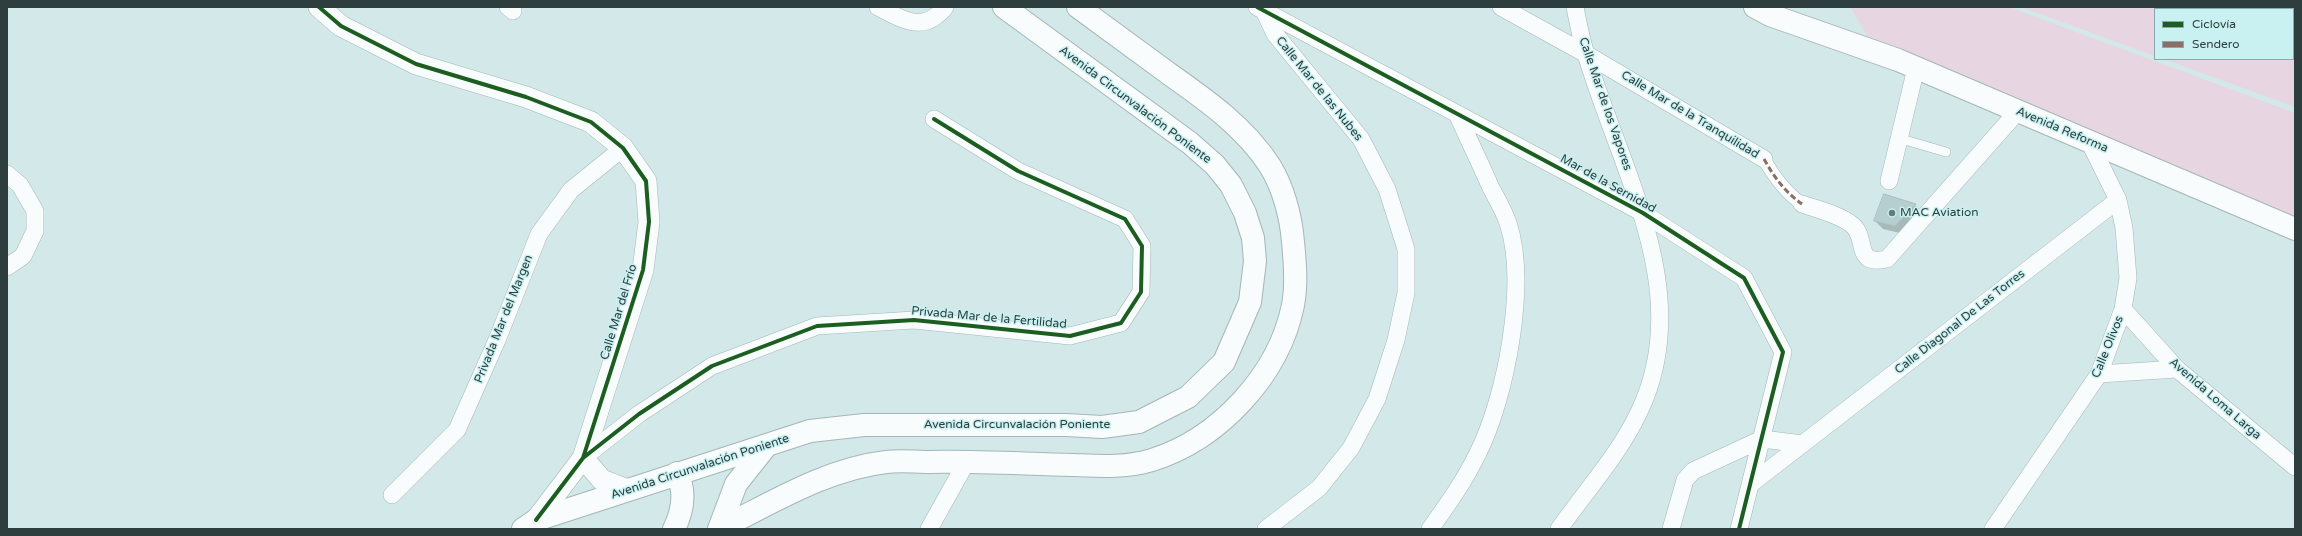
<!DOCTYPE html>
<html>
<head>
<meta charset="utf-8">
<style>
  body { margin:0 }
  #map { position:relative; width:2302px; height:536px; overflow:hidden; background:#d2e8e9; font-family:"Varela Round",sans-serif }
  canvas { display:block }
  .frame { position:absolute; inset:0; border:8px solid #2e3e3e; pointer-events:none }
  .legend { position:absolute; left:2154px; top:8px; width:140px; height:52px; box-sizing:border-box; background:#c9f1f2; border:1px solid #8ba9aa; margin:0; padding:5px 7px; list-style:none; font-size:12px; color:#2e3e3e }
  .legend li { display:flex; align-items:center; gap:8px; height:20px }
  .legend b { width:20px; border:1px solid #8ba9aa }
</style>
</head>
<body>
<div id="map">
<canvas width="2302" height="536"></canvas>
<div class="frame"></div>
<ul class="legend">
<li><b style="height:5px;background:#1b5e20"></b>Ciclovía</li>
<li><b style="height:5px;background:#8d6e63"></b>Sendero</li>
</ul>
</div>
<script>
const c = document.querySelector('canvas').getContext('2d');
c.lineJoin = 'round';
function paint(path, color) { c.fillStyle = color; c.fill(path, 'evenodd'); }
function trace(path, color, width, dash) { c.strokeStyle = color; c.lineWidth = width; c.lineCap = dash ? 'butt' : 'round'; c.setLineDash(dash || []); c.stroke(path); }
function write(font, color, halo, rows, align = 'center') {
  c.font = font + ' "Varela Round",sans-serif'; c.lineWidth = 3; c.setLineDash([]); c.textBaseline = 'middle'; c.strokeStyle = halo; c.fillStyle = color; for (const [text, x, y, turn = 0] of rows) {
    c.save(); c.translate(x, y); c.rotate((+turn || 0) * Math.PI / 180); c.textAlign = isNaN(turn) ? turn : align; if (halo) c.strokeText(text, 0, 0); c.fillText(text, 0, 0); c.restore();
  }
}
const green = new Path2D(`
  M1850,7H2009L2295,113V217L1869,39Z
  M2021,7H2295V107L2164,59H2293V9H2155V56Z`);
const shadow = new Path2D(`
  M1884,196L1915,205L1923,213L1904,234L1883,229L1875,221Z`);
const building = new Path2D(`
  M1884,194L1916,204L1895,226L1874,221Z`);
const service = new Path2D(`
  M1898,138L1946,152`);
const pedestrian = new Path2D(`
  M1764,159C1774,177 1785,192 1802,204`);
const minor = new Path2D(`
  M508,7L513,11
  M878,7C896,16 917,31 936,16C940,13 943,11 945,7
  M1257,7L1643,213L1744,278L1783,352L1739,529
  M1501,7L1586,54L1764,159
  M1265,13L1275,34L1361,139L1387,189L1406,249V293L1396,340L1377,399L1351,448L1319,488L1266,529
  M7,174L20,185L35,211V231L23,256L7,267
  M1889,181L1916,68
  M1802,204C1817,209 1840,215 1851,224C1869,236 1852,267 1887,259L2018,111
  M2123,309L2177,369L2295,467
  M2099,374L2177,369
  M583,458L639,414L712,366L817,326L914,320L1070,336L1121,323L1141,292L1142,246L1125,219L1018,171L934,119
  M1752,483L2118,200
  M392,495L457,430L497,340L539,234L571,190L623,148
  M929,529L967,461
  M1430,529C1448,504 1465,480 1478,453C1506,397 1528,283 1508,223C1504,211 1497,199 1491,188C1480,163 1468,138 1457,114
  M1559,529C1585,492 1620,453 1639,412C1697,292 1619,168 1586,54C1581,39 1578,23 1575,7
  M1671,529L1685,480L1693,471L1762,439L1803,444
  M1993,529L2099,374L2123,309L2128,278L2124,228L2118,200L2089,141`);
const tertiary = new Path2D(`
  M319,7L341,26L416,64L526,97L591,122L623,148L646,181L649,222L643,270L583,458L536,520
  M583,458L602,480L628,490`);
const secondary = new Path2D(`
  M1755,7L1770,15L1898,60L2295,229
  M523,529L536,520L810,431L864,425H1066L1102,427L1139,422L1188,397L1224,362L1250,302L1255,261L1253,238L1245,213L1231,185L1215,165L1190,143L1004,7
  M674,529C683,511 686,492 677,473
  M719,529C772,503 826,469 886,462C900,460 915,462 929,462C977,461 1025,464 1073,465C1099,466 1126,468 1152,460C1219,439 1279,375 1293,305C1297,285 1295,262 1293,242C1291,216 1283,187 1270,166C1245,127 1205,99 1168,73C1138,51 1108,29 1078,7
  M719,529L736,484L767,445`);
const quiet = new Path2D(`
  M1764,159C1774,177 1785,192 1802,204`);
const cycleway = new Path2D(`
  M319,7L341,26L416,64L526,97L591,122L623,148L646,181L649,222L643,270L583,458L536,520
  M1257,7L1643,213L1744,278L1783,352L1739,529
  M583,458L639,414L712,366L817,326L914,320L1070,336L1121,323L1141,292L1142,246L1125,219L1018,171L934,119`);
const markers = [
  [1892,213,4,"#677a7a"]
];
const streetNames = [
  ["Calle Mar de las Nubes",1319,89,51],
  ["Calle Mar de los Vapores",1605,104,71],
  ["Avenida Circunvalación Poniente",1135,105,37],
  ["Calle Mar de la Tranquilidad",1690,115,31],
  ["Avenida Reforma",2062,130,23],
  ["Mar de la Sernidad",1608,184,29],
  ["Calle Mar del Frío",619,312,-73],
  ["Privada Mar de la Fertilidad",989,318,5],
  ["Privada Mar del Margen",504,319,-68],
  ["Calle Diagonal De Las Torres",1960,322,-38],
  ["Calle Olivos",2108,347,-68],
  ["Avenida Loma Larga",2215,399,41],
  ["Avenida Circunvalación Poniente",1017,425],
  ["Avenida Circunvalación Poniente",700,467,-18]
];
const poiNames = [
  ["MAC Aviation",1900,213]
];
paint(green, '#e7d6e1');
paint(shadow, '#0003');
paint(building, '#b5cecf');
trace(building, '#acbdbe', 1);
trace(service, '#a5b6b7', 10);
trace(pedestrian, '#a5b6b7', 14);
trace(minor, '#a5b6b7', 18);
trace(tertiary, '#a5b6b7', 22);
trace(secondary, '#a5b6b7', 24);
trace(service, '#f8fcfc', 9);
trace(pedestrian, '#f8fcfc', 13);
trace(minor, '#f8fcfc', 17);
trace(tertiary, '#f8fcfc', 21);
trace(secondary, '#f8fcfc', 22);
trace(quiet, '#8d6e63', 3, [6, 3]);
trace(cycleway, '#1b5e20', 4);
for (const [x, y, r, color] of markers) { const dot = new Path2D(); dot.arc(x, y, r, 0, 2 * Math.PI); c.fillStyle = color; c.fill(dot); trace(dot, '#c9f1f2', 1.5); }
write('12px', '#2e3e3e', '#c9f1f2', streetNames);
write('12px', '#2e3e3e', '#c9f1f2', poiNames, 'left');
</script>
</body>
</html>
